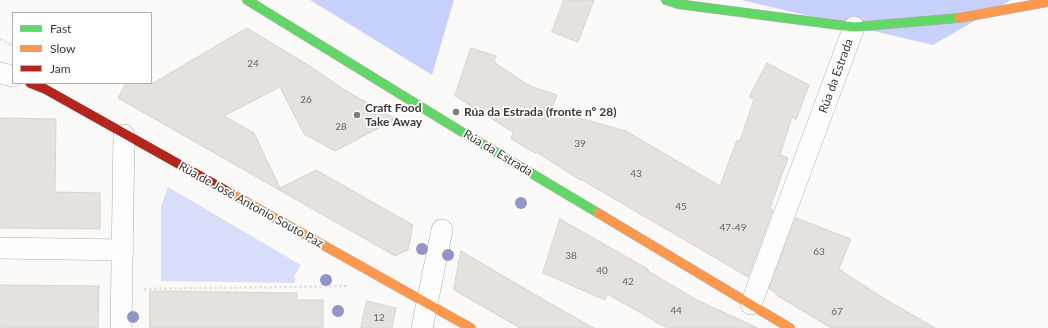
<!DOCTYPE html>
<html>
<head>
<meta charset="utf-8">
<style>
  body { margin:0 }
  #map { position:relative; width:1048px; height:328px; overflow:hidden; background:#fcfaf8; font-family:Lato,sans-serif }
  canvas { display:block }
  .legend { position:absolute; left:12px; top:12px; width:140px; height:72px; box-sizing:border-box; background:#fff; border:1px solid #b1b0ae; margin:0; padding:5px 7px; list-style:none; font-size:12px; color:#3d3935 }
  .legend li { display:flex; align-items:center; gap:8px; height:20px }
  .legend b { width:20px; border:1px solid #b1b0ae }
</style>
</head>
<body>
<div id="map">
<canvas width="1048" height="328"></canvas>
<ul class="legend">
<li><b style="height:5px;background:#63d668"></b>Fast</li>
<li><b style="height:5px;background:#ff974d"></b>Slow</li>
<li><b style="height:5px;background:#b3261e"></b>Jam</li>
</ul>
</div>
<script>
const c = document.querySelector('canvas').getContext('2d');
c.lineJoin = 'round';
function paint(path, color) { c.fillStyle = color; c.fill(path, 'evenodd'); }
function trace(path, color, width, dash) { c.strokeStyle = color; c.lineWidth = width; c.lineCap = dash ? 'butt' : 'round'; c.setLineDash(dash || []); c.stroke(path); }
function write(font, color, halo, rows, align = 'center') {
  c.font = font + ' Lato,sans-serif'; c.lineWidth = 3.5; c.setLineDash([]); c.textBaseline = 'middle'; c.strokeStyle = halo; c.fillStyle = color; for (const [text, x, y, turn = 0] of rows) {
    c.save(); c.translate(x, y); c.rotate((+turn || 0) * Math.PI / 180); c.textAlign = isNaN(turn) ? turn : align; if (halo) c.strokeText(text, 0, 0); c.fillText(text, 0, 0); c.restore();
  }
}
const green = new Path2D(`
  M168,187L301,265L294,277L296,279L294,283L161,281V206Z`);
const forest = new Path2D(`
  M310,0H454L432,75Z
  M741,0H1011L933,45Z`);
const building = new Path2D(`
  M564,0H594L578,42L552,32Z
  M247,28L313,68L343,89L396,119L335,151L304,134L280,87L224,116L254,133L280,188L316,170L413,225L408,250L395,256L118,98L126,83H153Z
  M471,48L496,56L494,62L530,86L557,95L551,110L626,131L720,186L737,140L740,141L754,99L749,97L767,63L809,85L796,120L792,117L780,155L788,158L770,208L773,210L748,277L582,180V181L536,152L535,153L511,139L513,132L455,96Z
  M0,118L56,119L55,192L100,193V229L0,228Z
  M796,218L851,239L839,269L880,296L935,328H831L776,295V293L769,289Z
  M560,219L648,269V271L697,300L758,328H668L655,322V321L607,294L605,300L543,273Z
  M461,251L546,301L594,328H520L454,290Z
  M0,285L99,286L98,328H0Z
  M150,291L297,293V300H323V328H150Z
  M367,301L396,308L392,328H361Z`);
const path = new Path2D(`
  M0,39L13,46
  M144,289L349,286`);
const street = new Path2D(`
  M0,73L13,76
  M0,248L123,250
  M751,304L854,27
  M121,328L124,135
  M422,328L442,230`);
const fast = new Path2D(`
  M247,0L462,132L598,213
  M666,0L678,4L854,27L959,18`);
const slow = new Path2D(`
  M959,18L1048,2
  M225,190L471,328
  M598,213L790,328`);
const jam = new Path2D(`
  M30,83L45,89L225,190`);
const trees = [
  [521,203],
  [422,249],
  [448,255],
  [326,280],
  [338,311],
  [133,317]
];
const markers = [
  [456,112,4,"#807d79"],
  [357,115,4,"#807d79"]
];
const numberNames = [
  ["24",253,64],
  ["26",306,100],
  ["28",341,127],
  ["39",580,144],
  ["43",636,174],
  ["45",681,207],
  ["47-49",733,228],
  ["63",819,252],
  ["38",571,256],
  ["40",602,271],
  ["42",628,282],
  ["44",676,311],
  ["67",837,312],
  ["12",379,318]
];
const streetNames = [
  ["Rúa da Estrada",836,76,-70],
  ["Rúa da Estrada",498,153,31],
  ["Rúa de José Antonio Souto Paz",251,205,29]
];
const poiNames = [
  ["Craft Food",365,108],
  ["Take Away",365,122],
  ["Rúa da Estrada (fronte nº 28)",464,112]
];
paint(green, '#d8defa');
paint(forest, '#c8d1fc');
paint(building, '#e4e1de');
trace(building, '#d6d4d0', 1);
trace(street, '#b0adaa', 22);
trace(fast, '#b0adaa', 10);
trace(slow, '#b0adaa', 10);
trace(jam, '#b0adaa', 10);
trace(path, '#e4e3e3', 2.5, [3, 2]);
trace(street, '#fffefe', 21);
trace(fast, '#63d668', 9);
trace(slow, '#ff974d', 9);
trace(jam, '#b3261e', 9);
c.fillStyle = '#9196c7';
for (const [x, y] of trees) { c.beginPath(); c.arc(x, y, 6, 0, 2 * Math.PI); c.fill(); }
for (const [x, y, r, color] of markers) { const dot = new Path2D(); dot.arc(x, y, r, 0, 2 * Math.PI); c.fillStyle = color; c.fill(dot); trace(dot, '#fff', 1.5); }
write('10px', '#686561', null, numberNames);
write('12px', '#3d3935', '#fff', streetNames);
write('bold 12px', '#3d3935', '#fff', poiNames, 'left');
</script>
</body>
</html>
